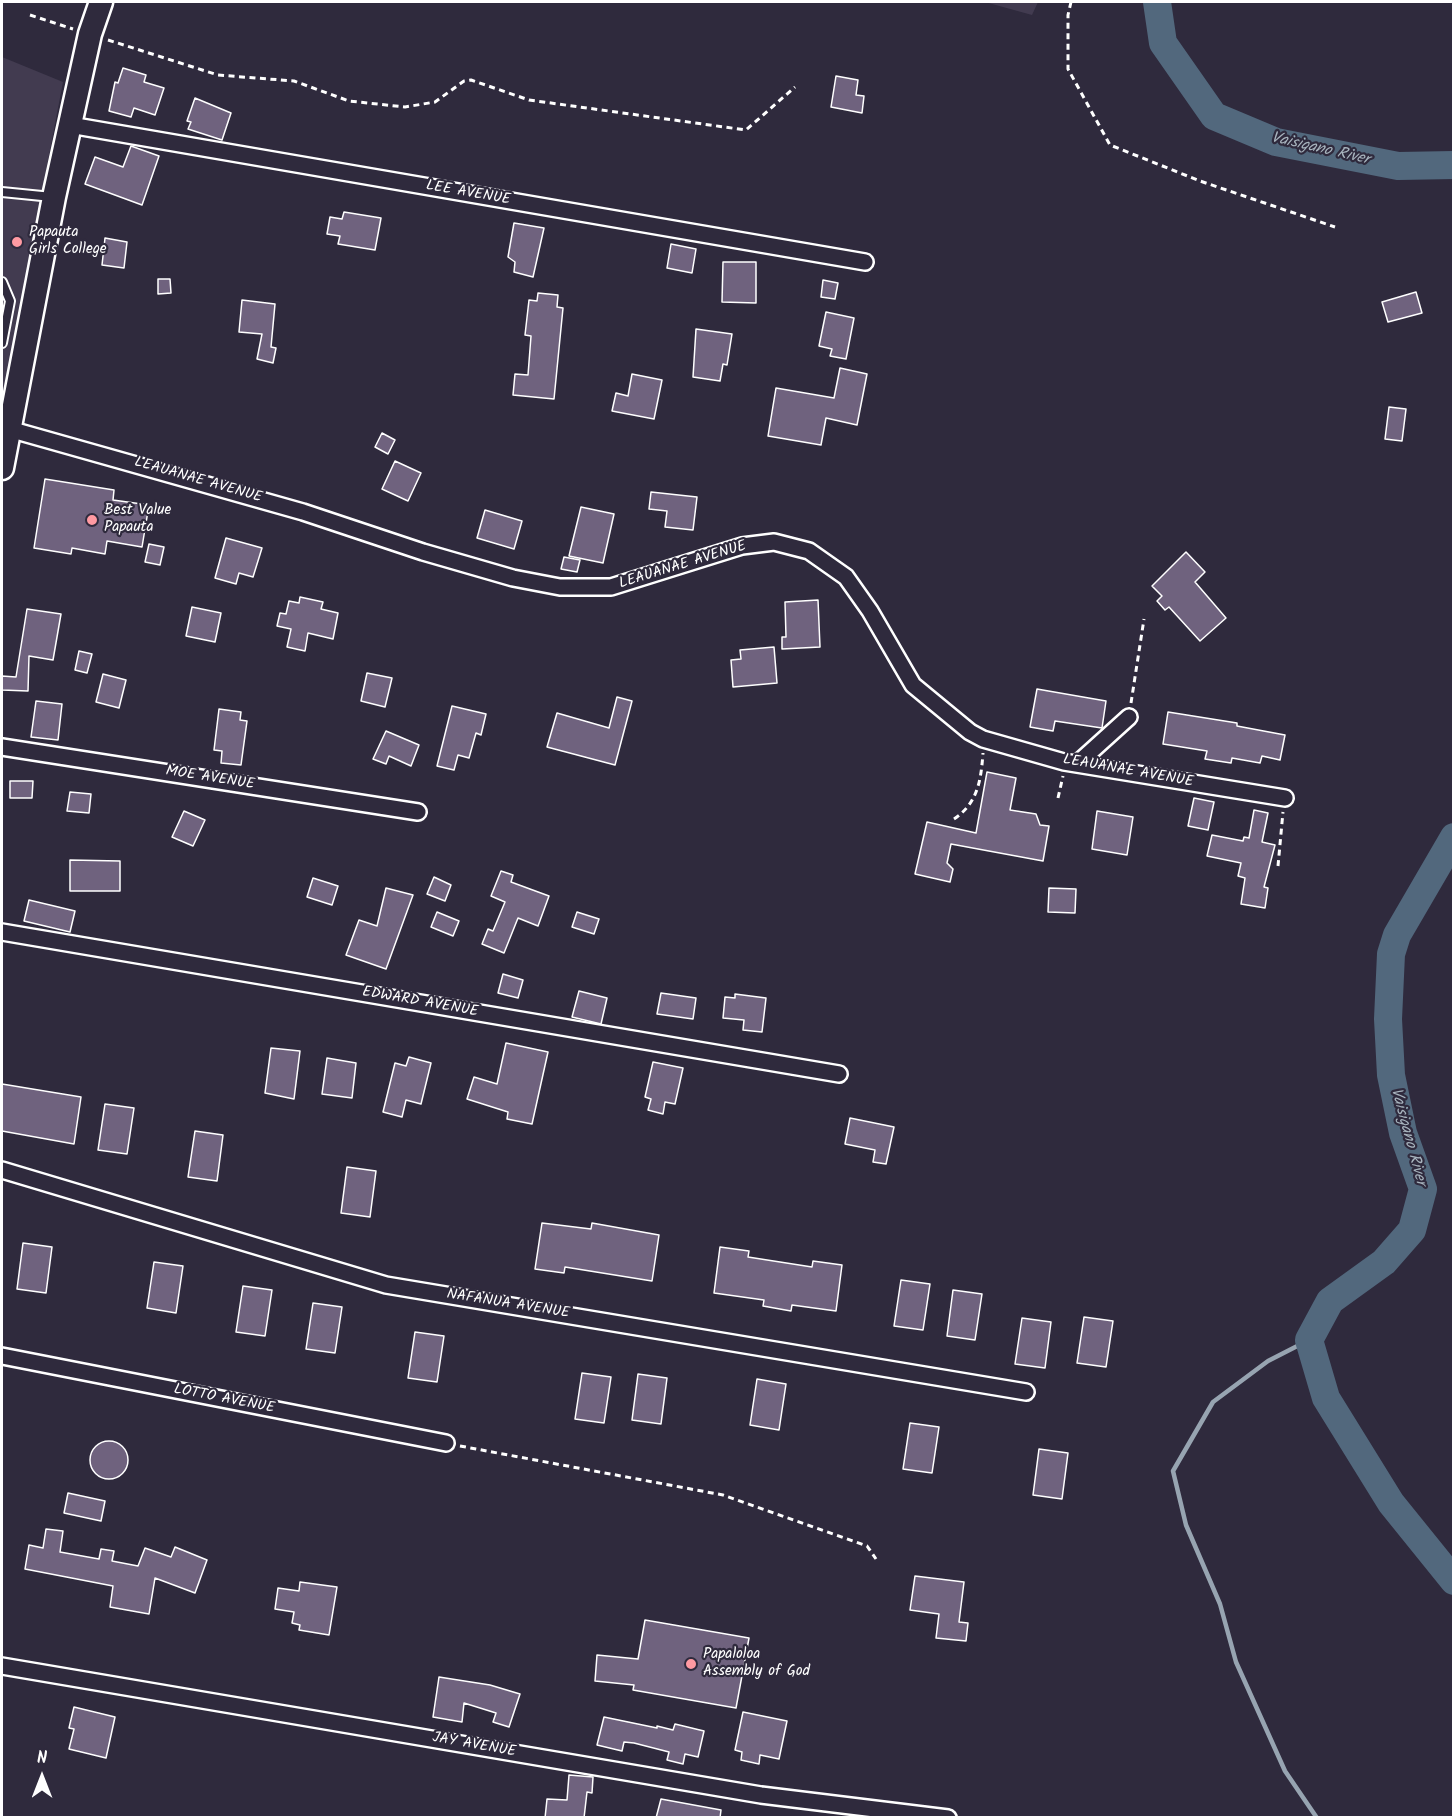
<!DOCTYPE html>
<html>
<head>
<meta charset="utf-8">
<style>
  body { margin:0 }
  #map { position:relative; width:1455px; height:1819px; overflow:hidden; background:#2f2a3d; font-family:Kalam,sans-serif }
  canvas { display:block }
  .frame { position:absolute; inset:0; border:3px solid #fff; pointer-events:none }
  .north { position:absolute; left:12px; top:1747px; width:60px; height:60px; -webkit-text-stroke:4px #2f2a3d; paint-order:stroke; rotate:0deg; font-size:16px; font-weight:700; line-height:24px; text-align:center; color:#fff }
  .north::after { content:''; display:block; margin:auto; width:21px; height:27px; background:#fff; clip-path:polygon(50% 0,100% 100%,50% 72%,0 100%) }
</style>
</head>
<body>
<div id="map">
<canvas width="1455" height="1819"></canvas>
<div class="frame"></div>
<div class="north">N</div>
</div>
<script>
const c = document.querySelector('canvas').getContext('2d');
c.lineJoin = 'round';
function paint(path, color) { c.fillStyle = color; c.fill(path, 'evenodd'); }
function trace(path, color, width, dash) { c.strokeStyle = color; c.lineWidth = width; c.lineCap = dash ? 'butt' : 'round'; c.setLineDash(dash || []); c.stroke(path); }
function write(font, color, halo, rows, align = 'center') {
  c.font = font + ' Kalam,sans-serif'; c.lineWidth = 4.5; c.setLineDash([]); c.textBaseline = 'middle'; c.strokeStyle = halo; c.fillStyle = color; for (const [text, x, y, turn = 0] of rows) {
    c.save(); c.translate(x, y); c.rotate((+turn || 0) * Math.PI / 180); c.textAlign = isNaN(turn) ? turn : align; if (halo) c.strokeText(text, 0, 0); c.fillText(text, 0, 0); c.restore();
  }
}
const built = new Path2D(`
  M985,2H1038L1032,15Z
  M2,57L63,82L2,402Z`);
const stream = new Path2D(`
  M1309,1340L1268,1361L1213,1402L1173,1471L1186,1525L1220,1604L1236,1662L1285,1771L1317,1818`);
const river = new Path2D(`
  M1157,2L1163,43L1214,116L1276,142L1398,166L1454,165
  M1454,837L1397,935L1391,954L1388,1019L1391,1075L1403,1133L1423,1189L1412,1230L1384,1262L1330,1301L1309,1340L1326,1398L1391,1503L1454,1581`);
const building = new Path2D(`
  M123,68L146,75L144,82L164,88L155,115L134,108L131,117L109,111L115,82L118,83Z
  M836,76L858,80L856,95L864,96L862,113L831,107Z
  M195,98L231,113L222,140L188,129L191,122L187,121Z
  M131,146L159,156L142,205L85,184L95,157L123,167Z
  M344,212L381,218L375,250L338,244L340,236L327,234L330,217L342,219Z
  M514,223L544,228L533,277L514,272L515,262L508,257Z
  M105,238L127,242L124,268L102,265Z
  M671,244L696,249L692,273L667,268Z
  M723,262H756V303L722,302Z
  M158,279H170L171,293L158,294Z
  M823,280L838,283L835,299L821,297Z
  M1416,292L1422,313L1388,322L1382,302Z
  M538,293L558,295L557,307L563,308L554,399L513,395L515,374L528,375L531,336L525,335L529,300L537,301Z
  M242,300L275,304L271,347L276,348L273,363L257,359L262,334L239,332Z
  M826,312L854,318L846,359L830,356L832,349L819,346Z
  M696,329L732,334L727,365L723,364L720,381L693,377Z
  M840,368L867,374L857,425L826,418L821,445L768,436L776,388L834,398Z
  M632,374L662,380L654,419L612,411L616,393L628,396Z
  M1389,407L1406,409L1402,441L1385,439Z
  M382,433L395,440L388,454L375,447Z
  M395,461L421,473L408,501L382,489Z
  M45,479L114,490L113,500L149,505L142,547L107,541L105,554L72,548L71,554L34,548Z
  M651,492L697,497L693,530L665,527L667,511L649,509Z
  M581,507L614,514L603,563L569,556Z
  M485,510L522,521L514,549L477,538Z
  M226,538L262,548L253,577L239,573L236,584L215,578Z
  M149,544L164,547L160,565L145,562Z
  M1186,552L1205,572L1195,582L1226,618L1200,641L1169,607L1165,610L1157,601L1162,596L1152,586Z
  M564,557L580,560L577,572L561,569Z
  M300,597L323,602L321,609L338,613L333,639L308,633L305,651L287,647L291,629L277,626L280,613L286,614L289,601L299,603Z
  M818,600L820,647L782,649V637H786L785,602Z
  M192,607L221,613L215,642L186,636Z
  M27,609L61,614L53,660L29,656L28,691L2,690V676L16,677Z
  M774,647L777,683L733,687L731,660L741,659L740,650Z
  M79,651L92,654L87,673L75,670Z
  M367,673L392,678L385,707L361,701Z
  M103,674L126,680L119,708L96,702Z
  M1037,689L1106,701L1102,728L1055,721L1053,731L1030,727Z
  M617,697L632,701L615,765L547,747L557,713L609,728Z
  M36,701L62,704L58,740L31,737Z
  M452,706L486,714L481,735L476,733L469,758L458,755L454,770L437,766Z
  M219,709L241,712L240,720L247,721L241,765L221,763L222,751L214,750Z
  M1168,712L1237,723V726L1285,735L1280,760L1262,756L1260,763L1232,758L1231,763L1205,759L1207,751L1163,744Z
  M386,731L419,745L411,766L389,756L386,764L373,759Z
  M987,772L1016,778L1010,810L1036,814L1040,825L1049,826L1043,861L951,844L947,863L953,869L950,882L915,874L927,822L976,833Z
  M10,781H33L32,798H10Z
  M70,792L91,794L89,813L67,811Z
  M1194,798L1214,802L1208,830L1188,826Z
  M1254,810L1268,813L1262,842L1275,845L1264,887L1268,888L1265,908L1241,904L1245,878L1238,876L1241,863L1207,856L1212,835L1243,841L1244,837L1249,838Z
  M184,811L205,820L193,846L172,837Z
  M1097,811L1133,817L1127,855L1092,849Z
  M70,860L120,861V891H70Z
  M501,871L513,875L511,882L549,896L538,926L518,918L504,953L482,944L488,929L493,931L505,902L491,896Z
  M434,877L451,885L445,901L427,894Z
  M313,878L338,886L332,905L307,897Z
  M386,888L413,895L386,969L346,955L359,920L377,926Z
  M1049,888L1076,889L1075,913L1048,912Z
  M29,900L75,911L70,932L24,921Z
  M437,912L459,921L453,936L431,927Z
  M577,912L599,919L594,934L572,927Z
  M503,974L523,980L518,998L498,993Z
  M579,991L607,998L601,1024L572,1017Z
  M661,993L696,998L693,1019L657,1014Z
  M735,994L766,998L762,1032L743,1030L744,1020L723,1018L725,997L735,998Z
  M506,1043L548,1052L532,1124L507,1119L508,1112L467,1099L474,1077L497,1084Z
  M271,1048L300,1051L294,1099L265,1093Z
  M409,1057L431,1063L421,1104L406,1100L402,1117L383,1112L395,1063L406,1066Z
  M327,1058L356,1063L352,1098L322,1094Z
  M653,1062L683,1068L675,1104L665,1102L663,1114L648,1110L651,1099L645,1097Z
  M2,1084L81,1097L74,1144L2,1131Z
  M105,1104L134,1108L127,1154L98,1150Z
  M850,1118L894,1127L886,1164L873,1162L875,1150L845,1144Z
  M195,1131L223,1135L217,1181L188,1177Z
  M347,1167L376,1171L370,1217L341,1213Z
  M542,1223L591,1229L592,1223L659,1235L652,1281L565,1267L564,1273L535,1269Z
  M23,1243L52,1247L46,1293L17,1289Z
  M720,1247L749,1251L748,1257L812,1267L813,1261L842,1265L836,1311L792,1305L791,1311L763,1306L764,1300L714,1293Z
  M154,1262L183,1266L176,1313L147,1308Z
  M901,1280L930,1284L923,1330L894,1326Z
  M243,1286L272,1290L265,1336L236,1332Z
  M953,1290L982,1294L975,1340L947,1336Z
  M313,1303L342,1307L335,1353L306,1349Z
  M1084,1317L1113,1321L1106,1367L1077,1363Z
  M1022,1318L1051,1322L1045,1368L1015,1364Z
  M415,1332L444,1336L437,1382L408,1378Z
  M582,1373L611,1377L604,1423L575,1419Z
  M638,1374L667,1378L661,1424L632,1420Z
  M757,1379L786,1384L779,1430L750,1425Z
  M910,1423L939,1427L932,1473L903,1469Z
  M90 1460a19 19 0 1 1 38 0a19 19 0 1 1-38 0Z
  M1039,1449L1068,1453L1062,1499L1033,1495Z
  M68,1493L105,1501L101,1521L64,1513Z
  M46,1529L63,1531L60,1552L99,1559L101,1549L114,1551L112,1561L138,1566L145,1548L171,1557L175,1547L207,1560L195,1593L155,1578L149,1614L110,1607L113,1586L25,1569L29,1545L43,1548Z
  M915,1576L964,1582L959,1622L968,1623L966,1641L936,1638L939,1614L910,1610Z
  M300,1582L337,1587L329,1635L299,1630L300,1625L292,1623L294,1612L275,1609L278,1588L299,1591Z
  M645,1620L749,1638L736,1708L633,1690L634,1685L595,1681L597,1655L638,1659Z
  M439,1677L490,1685L520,1694L509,1727L493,1722L496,1713L464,1703L462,1722L433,1717Z
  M74,1707L115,1717L106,1758L69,1749L74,1729L69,1728Z
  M743,1712L787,1721L779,1759L760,1755L759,1764L741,1760L742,1752L735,1750Z
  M604,1717L657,1728V1726L673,1730L675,1724L704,1731L698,1757L685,1754L683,1764L667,1760L669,1752L634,1743L624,1742L622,1751L597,1745Z
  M569,1775L593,1777L592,1793L587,1792L584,1818H545L547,1799L567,1800Z
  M661,1799L721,1810L720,1818H656Z`);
const path = new Path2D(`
  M1071,2L1068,15V69L1110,145L1200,181L1335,227
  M30,15L73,29
  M108,40L218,75L294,81L349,101L405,107L435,102L464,81L471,80L529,100L746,130L795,87
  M1131,703L1144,619
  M1058,798L1063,776
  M954,819C978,803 981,780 983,753
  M1278,866L1283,812
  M460,1446L723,1495L867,1546L876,1559`);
const lane = new Path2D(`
  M2,192L52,197
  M2,282L10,301L2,343`);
const street = new Path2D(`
  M70,125L865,262
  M9,429L303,512L423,552L513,578L560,587H611L742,546L774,542L809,551L846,577L870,611L913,685L970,732L983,739L1064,762L1285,798
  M2,747L418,812
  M1077,764L1129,717
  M2,932L839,1074
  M2,1170L386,1285L1026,1392
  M2,1356L446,1443
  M2,1666L761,1795L948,1818`);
const primary = new Path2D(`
  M2,468L54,197L90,34L101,2`);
const markers = [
  [17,242,6,"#ff9aa2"],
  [92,520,6,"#ff9aa2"],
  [691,1664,6,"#ff9aa2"]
];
const streetNames = [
  ["LEE AVENUE",468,194,10],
  ["LEAUANAE AVENUE",198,481,16],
  ["LEAUANAE AVENUE",683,566,-17],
  ["LEAUANAE AVENUE",1128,772,10],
  ["MOE AVENUE",210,779,9],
  ["EDWARD AVENUE",420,1003,10],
  ["NAFANUA AVENUE",508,1305,9],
  ["LOTTO AVENUE",224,1400,11],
  ["JAY AVENUE",474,1746,10]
];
const poiNames = [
  ["Papauta",29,233],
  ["Girls College",29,250],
  ["Best Value",104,511],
  ["Papauta",104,528],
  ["Papaloloa",703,1655],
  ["Assembly of God",703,1672]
];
const waterNames = [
  ["Vaisigano River",1320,150,13],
  ["Vaisigano River",1407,1137,75]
];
paint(built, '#423b50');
trace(stream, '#97a4b1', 4.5);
trace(river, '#52687d', 28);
paint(building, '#6f627e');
trace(building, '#fff', 1.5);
trace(lane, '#fff', 12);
trace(street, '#fff', 20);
trace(primary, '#fff', 27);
trace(path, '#fff', 3, [6, 4.5]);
trace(lane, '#2f2a3d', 8);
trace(street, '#2f2a3d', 15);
trace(primary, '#2f2a3d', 22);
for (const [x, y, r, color] of markers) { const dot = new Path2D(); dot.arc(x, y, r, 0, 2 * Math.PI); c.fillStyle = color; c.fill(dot); trace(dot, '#2f2a3d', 2); }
write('15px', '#fff', '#2f2a3d', streetNames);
write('15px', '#fff', '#2f2a3d', poiNames, 'left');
write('italic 16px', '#a8b4be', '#2f2a3d', waterNames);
</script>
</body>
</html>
